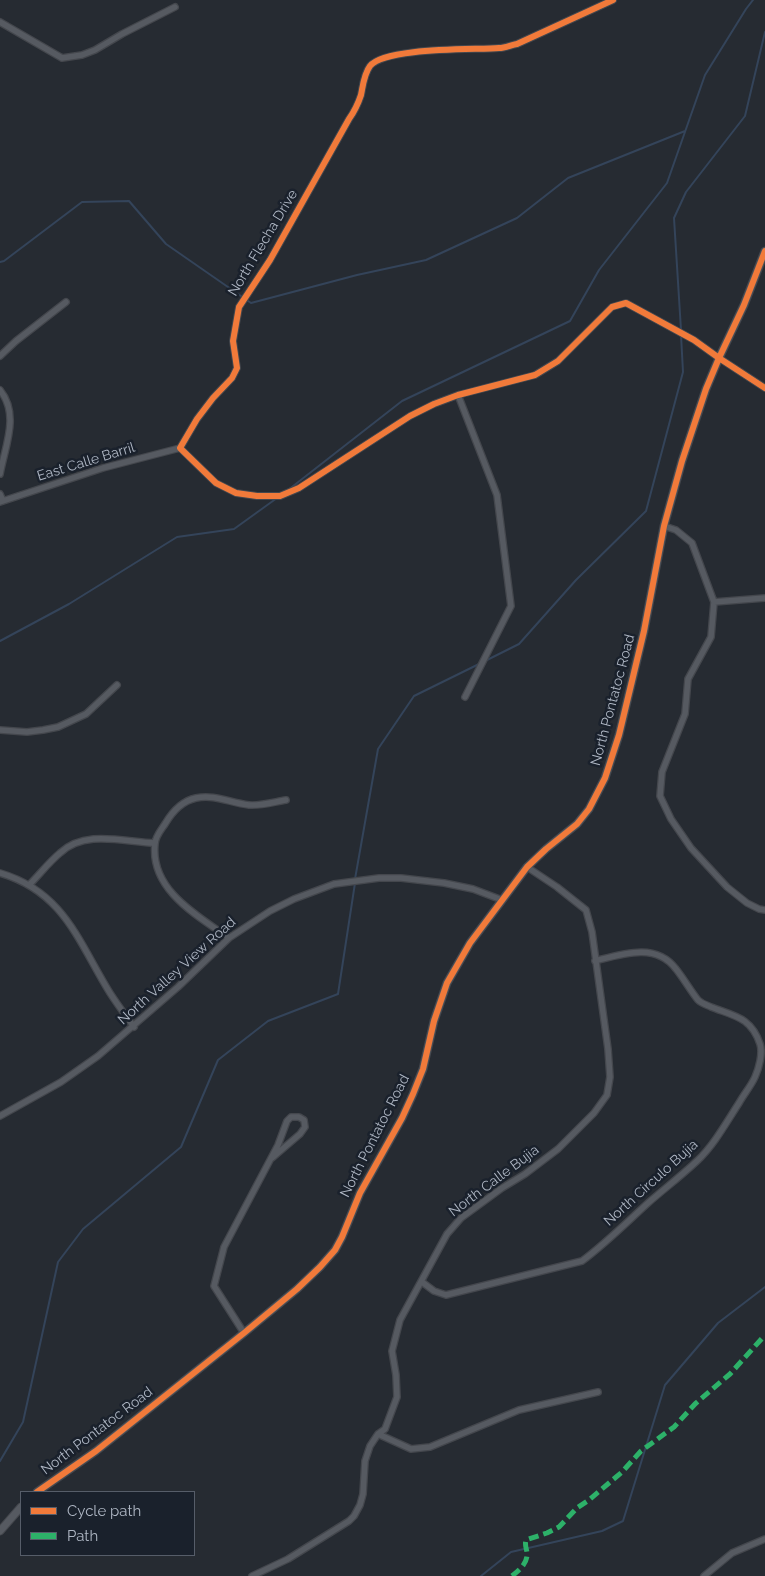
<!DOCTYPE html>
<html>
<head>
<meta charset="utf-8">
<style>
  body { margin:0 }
  #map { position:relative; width:765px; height:1576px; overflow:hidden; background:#262b32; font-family:Raleway,sans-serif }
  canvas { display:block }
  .legend { position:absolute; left:20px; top:1491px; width:175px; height:65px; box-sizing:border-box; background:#1a212c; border:1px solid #565d69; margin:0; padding:6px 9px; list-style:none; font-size:15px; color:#afb7c4 }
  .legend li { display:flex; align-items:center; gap:10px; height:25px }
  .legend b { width:25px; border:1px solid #565d69 }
</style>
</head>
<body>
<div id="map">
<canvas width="765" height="1576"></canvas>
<ul class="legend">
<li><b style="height:6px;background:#f17a3a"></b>Cycle path</li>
<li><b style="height:6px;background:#2db169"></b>Path</li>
</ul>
</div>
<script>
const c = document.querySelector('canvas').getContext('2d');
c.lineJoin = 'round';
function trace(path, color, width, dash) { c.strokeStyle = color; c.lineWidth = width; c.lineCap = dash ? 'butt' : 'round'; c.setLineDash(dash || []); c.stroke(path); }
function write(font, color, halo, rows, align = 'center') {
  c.font = font + ' Raleway,sans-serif'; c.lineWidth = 5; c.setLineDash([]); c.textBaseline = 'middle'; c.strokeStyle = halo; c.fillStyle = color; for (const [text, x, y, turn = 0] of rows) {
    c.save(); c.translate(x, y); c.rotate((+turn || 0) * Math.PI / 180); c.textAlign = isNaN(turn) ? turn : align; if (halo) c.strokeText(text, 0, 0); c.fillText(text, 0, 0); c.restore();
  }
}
const stream = new Path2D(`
  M0,262L4,261L82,202L129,201L166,244L251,303L357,275L426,260L517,218L568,178L685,131
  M681,330L674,218L686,192L745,116L765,32
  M288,490L402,401L570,321L599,270L667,183L705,75L746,9L753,0
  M0,641L69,604L177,537L234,529L277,498
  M485,661L519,644L576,580L646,511L683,372L681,335
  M355,879L378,749L414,696L479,664
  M0,1461L23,1422L58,1262L83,1229L181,1147L218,1060L268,1021L338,994L355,883
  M481,1576L511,1552L602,1531L623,1521L665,1385L718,1323L765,1287`);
const minor = new Path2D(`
  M613,0L517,44C511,45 505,48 499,48C474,50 385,47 370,66C364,74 363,85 361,95C358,104 354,112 349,119L270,260L239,307L233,341L237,368L232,378L213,398L197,419L180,448L216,483L236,493L257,496H280L299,488L410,416L434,404L458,395L535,375L558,361L612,307L626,303L694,340L719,358L765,388
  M0,22L62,58L82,55L95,50L122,34L175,7
  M0,356L16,341L66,302
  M0,390C20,415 5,446 0,474
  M458,395L497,495L511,606L465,697
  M0,494L3,501
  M0,502L103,468L180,448
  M664,526L676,530L692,543L714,602L711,637L688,679L685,714L662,772L660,796L671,819L691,848L727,887L747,903L759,909L765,910
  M714,602L765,598
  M0,730L27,732L43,730L58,727L86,714L117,685
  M0,873C64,892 78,941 110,993C117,1004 126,1016 134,1027
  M30,884C40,874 49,862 60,853C85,829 124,842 155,843
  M229,938C198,916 150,890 155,844C155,837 161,830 165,824C172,812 182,801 196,798C215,794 230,803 249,805C261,806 274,802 286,800
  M0,1116L61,1082L98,1056L178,987L229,938L270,911L294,899L334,884L379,878H401L444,883L473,889L502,900
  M422,1282L434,1291L446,1295L582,1261C605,1244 626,1223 648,1203C664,1189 681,1176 697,1161C714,1145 726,1123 739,1103C744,1094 751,1086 755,1077C759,1068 763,1053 760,1044C751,1017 734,1016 711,1007C707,1005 702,1004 698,1000C690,990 684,979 676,969C656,942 622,954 595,961
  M244,1333L214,1286L224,1247L278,1145L287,1121L291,1117H299L304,1120L305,1127L300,1134L272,1158
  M378,1434L411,1449L430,1447L519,1410L598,1392
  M252,1576L288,1559L349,1521L354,1516L360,1505L363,1494L365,1461L370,1446L378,1434L385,1429L397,1397L396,1375L392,1351L400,1320L447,1234L461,1218L502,1188L525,1174L558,1149L594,1113L607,1095L610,1077L608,1049L592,932L586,910L557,887L527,867
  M704,1576L732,1553L765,1539`);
const tertiary = new Path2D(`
  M37,1492L96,1451L244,1333L297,1289L320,1267L335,1250L342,1237L360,1193L402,1118L413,1094L423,1069L434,1021L447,983L470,943L527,867L546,849L577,824L589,809L605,778L619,735L644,631L664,526L682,461L706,389L719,358L744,305L765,251
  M0,1531L21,1507`);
const quiet = new Path2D(`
  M512,1576C518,1571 526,1565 527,1556C528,1551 524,1546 526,1540L547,1533L559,1527L577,1508L589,1500L622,1472L641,1451L674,1427L695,1404L730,1374L765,1335`);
const cycleway = new Path2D(`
  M613,0L517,44C511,45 505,48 499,48C474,50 385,47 370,66C364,74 363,85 361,95C358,104 354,112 349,119L270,260L239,307L233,341L237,368L232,378L213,398L197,419L180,448L216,483L236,493L257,496H280L299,488L410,416L434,404L458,395L535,375L558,361L612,307L626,303L694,340L719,358L765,388
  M37,1492L96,1451L244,1333L297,1289L320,1267L335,1250L342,1237L360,1193L402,1118L413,1094L423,1069L434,1021L447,983L470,943L527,867L546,849L577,824L589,809L605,778L619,735L644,631L664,526L682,461L706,389L719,358L744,305L765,251`);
const streetNames = [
  ["North Flecha Drive",263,243,-59],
  ["East Calle Barril",86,462,-17],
  ["North Pontatoc Road",613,700,-75],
  ["North Valley View Road",177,971,-42],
  ["North Pontatoc Road",375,1136,-63],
  ["North Calle Bujia",494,1181,-37],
  ["North Circulo Bujia",651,1183,-42],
  ["North Pontatoc Road",97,1431,-37]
];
trace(stream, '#34445a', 2);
trace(minor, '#44474d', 8);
trace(tertiary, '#44474d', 9);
trace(minor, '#565a61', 5.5);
trace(tertiary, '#565a61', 7);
trace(quiet, '#2db169', 5, [10, 5]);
trace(cycleway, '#f17a3a', 6);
write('14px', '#afb7c4', '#1a212c', streetNames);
</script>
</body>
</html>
